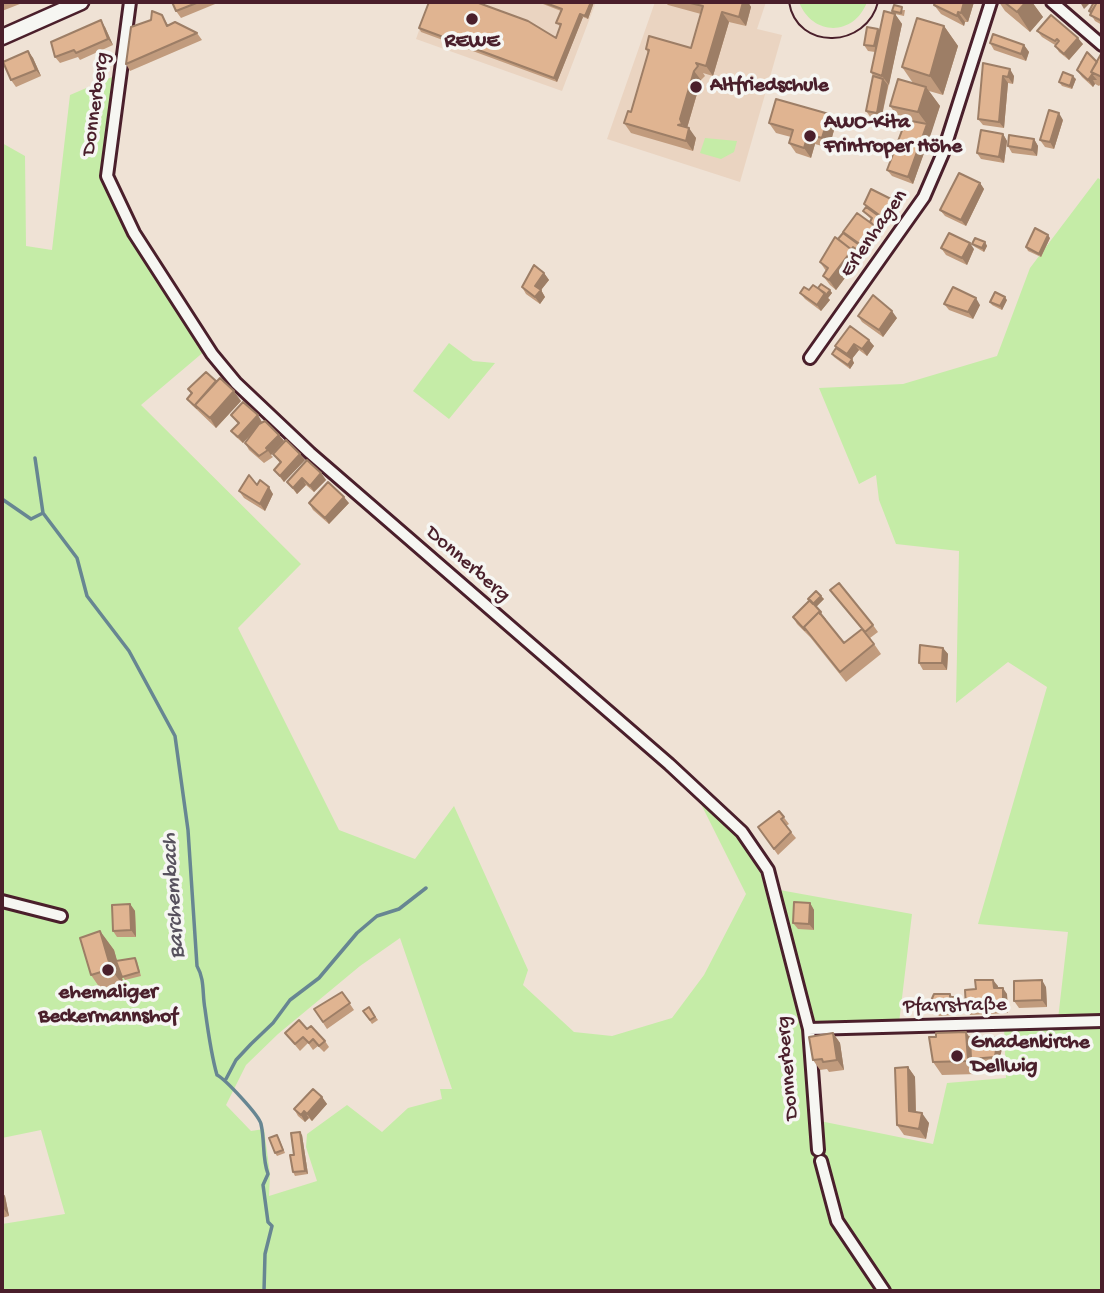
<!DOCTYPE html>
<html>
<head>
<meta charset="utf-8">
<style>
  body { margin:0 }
  #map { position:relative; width:1104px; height:1293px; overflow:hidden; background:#efe2d5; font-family:"Gochi Hand",sans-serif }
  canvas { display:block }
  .frame { position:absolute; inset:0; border:4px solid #4a1f2b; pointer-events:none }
</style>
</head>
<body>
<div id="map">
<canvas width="1104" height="1293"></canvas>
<div class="frame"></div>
</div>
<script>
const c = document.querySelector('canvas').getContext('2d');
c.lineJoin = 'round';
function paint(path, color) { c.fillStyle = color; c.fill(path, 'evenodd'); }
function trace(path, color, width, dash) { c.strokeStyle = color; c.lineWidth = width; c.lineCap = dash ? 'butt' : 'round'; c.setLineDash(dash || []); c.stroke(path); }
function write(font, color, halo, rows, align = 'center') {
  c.font = font + ' "Gochi Hand",sans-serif'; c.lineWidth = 7; c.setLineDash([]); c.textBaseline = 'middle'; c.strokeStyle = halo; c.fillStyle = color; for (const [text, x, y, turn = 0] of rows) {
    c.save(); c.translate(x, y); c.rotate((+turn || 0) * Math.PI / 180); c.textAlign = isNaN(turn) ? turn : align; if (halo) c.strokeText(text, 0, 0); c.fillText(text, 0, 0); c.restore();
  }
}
const built = new Path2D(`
  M429,2H596L562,91L416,39Z
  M655,2H766L757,29L782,35L740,182L607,139Z`);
const green = new Path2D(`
  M799,2H867C854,37 812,36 799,2Z
  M119,74L107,176L206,350L141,405L301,564L238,628L339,830L415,859L454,806L528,970L523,985L574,1032L612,1036L672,1018L704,975L746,894L701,804L737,836L761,874L792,989L807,1028L813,1140L835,1222L883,1291H2V1224L65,1214L41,1130L2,1138V143L25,156L26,246L52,250L70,95ZM400,938L452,1089H440L442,1099L408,1108L382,1132L347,1105L307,1134L306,1147L317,1181L269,1196L270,1174L264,1129L251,1131L226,1105L246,1065L278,1034L360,966Z
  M705,138L737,141L734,152L721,159L700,153Z
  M1098,178L1102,181V1019H1058L1068,932L978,924L1047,687L1008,662L956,703L959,551L896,544L879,500L876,475L859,484L819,388L903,384L997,356L1030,268Z
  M449,343L473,361L495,363L449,419L413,391Z
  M774,889L912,914L899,1023L810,1026Z
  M1102,1023V1291H885L838,1221L817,1141L815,1120L933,1144L947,1083L1006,1078L1004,1027Z`);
const stream = new Path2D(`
  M35,458L43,513
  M2,499L31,519L43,513L77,558L87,596L129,651L175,736L188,830L197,966C205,980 202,993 205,1009C208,1031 211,1054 217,1075C225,1079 259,1115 261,1124C265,1141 262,1158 268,1174L263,1185L268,1222L272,1226L265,1254L264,1291
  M226,1079L236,1060L251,1044L273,1023L290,1000L319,978L357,933L377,916L399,909L426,888`);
const minor = new Path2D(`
  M130,2L107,176L134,233L212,354L236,383L310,453L669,764L742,832L768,870L809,1029L818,1150
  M1052,2L1102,45
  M810,358L924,197L943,153L991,2
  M2,901L61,916
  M809,1029L1102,1021
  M821,1161L837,1221L884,1291`);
const tertiary = new Path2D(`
  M2,37L81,2`);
const tram = new Path2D(`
  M789,2C797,52 867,48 878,2`);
const wall = new Path2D(`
  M2,2H25L2,11Z
  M172,2H220L181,18L176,11Z
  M541,2H594L588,19L583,17L557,82L421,32L419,28L556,38L561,27L556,23L561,11L543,4Z
  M665,2H748L751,7L746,26L729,22L713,76L703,73L705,76L701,80L687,128L696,138L693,151L631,133L624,123L631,112L648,53L646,49L691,48L701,14L668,5Z
  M935,2H974L968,22H965L964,26L941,14L934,5Z
  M999,2H1032L1043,17L1030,32L1005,11Z
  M1102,2V25L1095,21L1089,11L1096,4Z
  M905,10L904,16L895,14L902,24L881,120L871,118L866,111L873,76L871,72L875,52L868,51L864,45L879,32L894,14L892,11Z
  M162,15L168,25L197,33L202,40L130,71L126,64Z
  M944,26L958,46L943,95L929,91L940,106L913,184L892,176L887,170L904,125L890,106L913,83L902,67Z
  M105,27L113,45L80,60L78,57L60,63L55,57Z
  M1037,31L1083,44L1069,60L1059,52L1055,45L1042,37Z
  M990,43L1024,45L1029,52L1026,61L994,50Z
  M28,51L33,58L41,76L16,87L11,80Z
  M1102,55V88L1100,85L1099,86L1095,84L1093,87L1082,77L1077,70L1081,62L1080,61L1097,62Z
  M983,63L1014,76L1013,84L1008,83L1004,128L983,125L978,119Z
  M1076,79L1072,89L1062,86L1059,82Z
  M829,114L836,123L829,148L815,144L811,158L796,153L789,143L791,137L776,133L769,123Z
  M1063,120L1054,149L1045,147L1040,140Z
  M1003,134L1007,141L1004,163L981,159L977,153Z
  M1034,139L1038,146L1037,156L1012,153L1008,146Z
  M980,183L984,189L966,226L945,216L940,210Z
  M891,199L895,206L887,224L885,222L865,252L864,251L861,255L856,251L854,253L859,259L836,290L830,285L823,276L826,271L820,262L838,239L845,235L843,232L870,222L871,219L863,211L866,207L864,204Z
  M1050,238L1041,257L1028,251L1026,247Z
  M985,242L987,246L984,252L975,247L972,244Z
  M941,248L974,249L967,265L946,255Z
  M544,273L549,280L541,290L545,297L540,304L526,294L522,287Z
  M818,288L830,290L832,293L828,298L830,300L821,311L805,299L800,293Z
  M1007,300L1002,310L992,305L990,302Z
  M944,304L980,305L973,319L949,310Z
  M858,316L897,318L883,337L862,322Z
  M850,326L874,346L867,356L859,350L852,359L854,363L850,369L834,357L832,354L838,349L835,346Z
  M216,381L241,401L216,428L192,405L187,399L191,394L188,389Z
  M231,415L262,422L261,423L279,435L284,441L271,455L273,457L264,463L249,450L245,443L253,432L243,443L236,437L231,431L238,424Z
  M273,454H300L305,460L284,482L274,470L280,463Z
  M321,473L326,480L314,492L306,485L297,494L287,482Z
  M257,485L273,494L265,511L244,498L239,491Z
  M309,503H349L329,524L313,510Z
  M830,590L873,625L878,632L870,638L881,654L846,682L810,637L797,624L793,617L821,596L824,599L816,607L826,619L825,620L844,643L862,629Z
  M943,648L948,654L947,670H923L919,663Z
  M779,811L789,824L786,826L796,838L778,855L758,827Z
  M810,903L814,910V930L798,929L793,923Z
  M130,904L135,911L136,937H117L113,931Z
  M100,931L114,950L117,961L135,958L137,961L141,976L125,980L120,972L125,988L104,994L91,975Z
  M998,986V988L1007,994L1008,1013L970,1015L966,1008L976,989Z
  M1046,987L1047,1007L1019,1008L1014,1001Z
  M342,992L354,1010L327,1029L314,1009Z
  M952,997L958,1004L955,1015L939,1016L930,1003Z
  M369,1007L378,1020L372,1024L363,1011Z
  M307,1029L325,1041L329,1047L324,1052L318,1046L313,1050L308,1043L300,1051L285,1033Z
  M833,1033L840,1043L844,1070L829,1072L827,1069L820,1070L813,1060Z
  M994,1037L1002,1048L999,1063L977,1066V1074L942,1075L933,1062L970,1038Z
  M908,1067L915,1077L916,1112L929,1123L926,1139L904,1135L897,1125Z
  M322,1097L327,1104L312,1121L309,1118L305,1122L298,1116L294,1109Z
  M302,1135L308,1174L295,1176L293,1172L294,1155Z
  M279,1138L285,1153L277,1156L275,1153Z
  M2,1192L5,1196L9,1216L2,1218Z`);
const shadedWall = new Path2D(`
  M591,2H594L588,19L585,16Z
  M743,2H748L751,7L746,26L739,17Z
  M964,2H974L968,22L961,13Z
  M1026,2H1032L1043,17L1030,32L1017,12Z
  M1080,2H1091L1084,9Z
  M722,12L729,22L713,76L706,66Z
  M958,12L965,22L964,26L957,16Z
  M580,14L583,17L557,82L554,78Z
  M895,14L902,24L889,85L882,76Z
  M101,20L105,27L113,45L108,39Z
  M944,26L958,46L943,95L930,76Z
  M878,29L883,36L879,53L874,46Z
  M1078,38L1083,44L1069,60L1064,54Z
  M1024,45L1029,52L1026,61L1021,54Z
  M28,51L33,58L41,76L36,70Z
  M1010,69L1014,76L1013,84L1008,77Z
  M694,71L701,80L687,128H689L696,138L693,151L686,141L688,132L682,124L680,119Z
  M1092,74L1097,80H1093L1095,84L1093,87L1088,80Z
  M1003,76L1008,83L1004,128L999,122Z
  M1073,76L1076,79L1072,89L1070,86Z
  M883,79L888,85L881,120L877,113Z
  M926,87L940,106L932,131L918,112Z
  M1059,113L1063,120L1054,149L1050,142Z
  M829,114L836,123L829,148L822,138Z
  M927,124L932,131L913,184L908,177Z
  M808,134L815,144L811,158L804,148Z
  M1003,134L1007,141L1004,163L999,157Z
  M1034,139L1038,146L1037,156L1032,150Z
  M980,183L984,189L966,226L961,220Z
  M891,199L895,206L887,224L882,217Z
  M883,219L885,222L879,231L880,232L865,252L864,250L861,255L859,251L861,245L875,226Z
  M1048,235L1050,238L1041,257L1039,254Z
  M985,242L987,246L984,252L982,248Z
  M970,243L974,249L967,265L962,258Z
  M853,247L856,251L854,253L859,259L836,290L829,280Z
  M544,273L549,280L541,290L545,297L540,304L535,297V286Z
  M830,290L832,293L828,298L830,300L821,311L817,305L825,293Z
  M1005,297L1007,300L1002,310L1000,306Z
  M976,298L980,305L973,319L968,312Z
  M892,311L897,318L883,337L879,330Z
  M869,340L874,346L867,356L862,349Z
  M854,344L859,350L851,360L847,354Z
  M852,359L854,363L850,369L848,365Z
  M234,391L241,401L216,428L210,418Z
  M258,415L262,422L243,443L238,437Z
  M279,435L284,441L271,455L266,448Z
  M300,454L305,460L284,482L280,476Z
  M321,473L326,480L314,492L310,486Z
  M302,478L306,485L297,494L293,488Z
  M269,487L273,494L265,511L260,504Z
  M344,497L349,503L329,524L325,518Z
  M821,596L824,599L815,608L813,604Z
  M943,648L948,654L947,670L942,663Z
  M810,903L814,910V930L809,924Z
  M130,904L135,911L136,937L131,930Z
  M100,931L114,950L125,988L111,969Z
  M993,980L998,986V995L994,988Z
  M1042,980L1046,987L1047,1007L1042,1000Z
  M1003,988L1007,994L1008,1013L1003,1006Z
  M950,994L958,1004L955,1015L950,1009Z
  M966,1032L975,1045L971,1059L977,1066V1074L968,1061Z
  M833,1033L840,1043L844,1070L837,1060Z
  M994,1037L1002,1048L999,1063L995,1057Z
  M908,1067L915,1077L916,1121L909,1111Z
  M322,1097L327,1104L312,1121L307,1114Z
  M304,1111L309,1118L305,1122L301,1115Z
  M922,1113L929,1123L926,1139L919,1129Z
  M300,1132L302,1135L308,1174L305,1171Z
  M2,1192L5,1196L9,1216L4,1209Z`);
const building = new Path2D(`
  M172,2H199L176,11Z
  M429,2H476L528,21L556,38L561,24L556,23L562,9L543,2H591L585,16L580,14L554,78L419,28Z
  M686,2H743L739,17L722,12L706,66L696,63L698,66L694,71L680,119L682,124L678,125L689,128L686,141L624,123L628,111L631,112L649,50L646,49L649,36L691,48L703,6Z
  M935,2H964L961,13L958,12L957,16L934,5Z
  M1004,2H1026L1017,12Z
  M1094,2L1096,4L1091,12L1089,11Z
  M1097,2H1102V21L1090,15Z
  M894,5L902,7L901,13L892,11Z
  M152,11L162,15L167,26L175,22L197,33L126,64L131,27L151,20Z
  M884,11L895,14L882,76L871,72Z
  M1051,15L1078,38L1064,54L1055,46L1059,41L1057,39L1055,41L1037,31Z
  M917,18L944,26L930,76L902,67Z
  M101,20L108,39L76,53L74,50L55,57L51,42Z
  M867,27L878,29L874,46L864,45Z
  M993,34L1024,45L1021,54L990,43Z
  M28,51L36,70L11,80L3,62Z
  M1087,52L1097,62L1091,72L1093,73L1088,80L1077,70Z
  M1101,54L1102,55V77L1091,72Z
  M983,63L1010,69L1008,77L1003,76L999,122L978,119Z
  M1063,72L1073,76L1070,86L1059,82Z
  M873,76L883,79L877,113L866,111Z
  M898,79L926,87L918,112L890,106Z
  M776,99L829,114L822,138L808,134L804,148L789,143L793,130L769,123Z
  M1049,110L1059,113L1050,142L1040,140Z
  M906,120L927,124L908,177L887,170Z
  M981,130L1003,134L999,157L977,153Z
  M1009,135L1034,139L1032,150L1008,146Z
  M959,173L980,183L961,220L940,210Z
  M871,189L891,199L882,217L864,204Z
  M866,207L883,219L877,228L870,222L872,218L863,211Z
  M857,213L875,226L861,245L843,232Z
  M1035,228L1048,235L1039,254L1026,247Z
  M843,233L862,247L859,251L853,247L850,252L852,250L838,239Z
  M949,233L970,243L962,258L941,248Z
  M835,237L852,250L829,280L823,276L828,268L820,262Z
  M975,238L985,242L982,248L972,244Z
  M534,265L544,273L535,286L541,290L535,297L522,287Z
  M821,284L830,290L826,295L818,288Z
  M813,285L825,293L817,305L800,293L804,287L809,290Z
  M953,287L976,298L968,312L944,304Z
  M995,292L1005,297L1000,306L990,302Z
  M873,295L892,311L879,330L858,316Z
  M850,326L869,340L862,349L854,344L847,354L835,346Z
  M836,348L852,359L848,365L832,354Z
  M206,372L216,381L195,405L197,408L187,399L192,393L188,389Z
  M220,378L234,391L210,418L195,405Z
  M243,402L258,415L238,437L231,431L239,423L231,415Z
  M265,421L279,435L266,448L268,450L259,456L245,443L259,424Z
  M286,440L300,454L280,476L274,470L281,462L273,454Z
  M307,460L321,473L310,486L302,478L293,488L287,482Z
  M249,475L257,485L260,480L269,487L260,504L239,491Z
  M328,482L344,497L325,518L309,503Z
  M839,583L873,625L865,632L830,590Z
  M816,591L821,596L813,604L808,599Z
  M810,600L821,612L820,614L819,612L804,627L805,630L793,617Z
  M819,612L844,643L862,629L874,644L840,672L804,627Z
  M920,645L943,648L942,663H919Z
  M779,811L784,817L781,819L791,832L774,849L758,827Z
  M794,902L810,903L809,924L793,923Z
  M130,904L131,930L113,931L112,905Z
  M100,931L111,969L91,975L80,938Z
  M135,958L139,972L122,977L116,961Z
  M975,980H993L994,988H1003V1006L966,1008L965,990L976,989Z
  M1042,980V1000L1014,1001V981Z
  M342,992L350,1003L323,1022L314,1009Z
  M934,994H950V997H954L950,1009H934V1003H930Z
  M369,1007L375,1017L370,1020L363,1011Z
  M299,1020L307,1029L311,1026L325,1041L319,1046L313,1039L309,1043L303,1037L295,1044L285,1033Z
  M966,1032L968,1061L933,1062L929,1037H936V1033Z
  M833,1033L837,1060L823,1062L822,1059L813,1060L809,1037Z
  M970,1037H994V1042H997L995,1057L971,1059Z
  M908,1067L909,1111L922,1113L919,1129L897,1125L895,1068Z
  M313,1089L322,1097L307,1114L304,1111L301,1115L294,1109Z
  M300,1132L305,1171L293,1172L290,1155H294L291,1133Z
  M277,1135L283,1150L275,1153L269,1138Z`);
const markers = [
  [472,19,7,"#4a1f2b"],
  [696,87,7,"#4a1f2b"],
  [810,136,7,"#4a1f2b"],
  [108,970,7,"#4a1f2b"],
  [957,1056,7,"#4a1f2b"]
];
const poiNames = [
  ["REWE",472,43,"center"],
  ["Altfriedschule",710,87],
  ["AWO-Kita",824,124],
  ["Frintroper Höhe",824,148],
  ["ehemaliger",108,994,"center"],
  ["Beckermannshof",108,1018,"center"],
  ["Gnadenkirche",971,1044],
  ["Dellwig",971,1068]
];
const streetNames = [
  ["Donnerberg",97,104,-82],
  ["Erlenhagen",875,234,-55],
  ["Donnerberg",467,565,41],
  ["Pfarrstraße",955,1007,-1],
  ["Donnerberg",789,1068,-95]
];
const waterNames = [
  ["Barchembach",175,896,-94]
];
paint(built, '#ead4c1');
paint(green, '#c5eca7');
trace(stream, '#678692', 3.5);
trace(minor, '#4a1f2b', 16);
trace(tertiary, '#4a1f2b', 19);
trace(minor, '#f6f6f2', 10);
trace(tertiary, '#f6f6f2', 14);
trace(tram, '#4a1f2b', 2);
paint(wall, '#c19b7d');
paint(shadedWall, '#9d7e66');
paint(building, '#e0b491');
trace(building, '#9d7e66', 2);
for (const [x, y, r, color] of markers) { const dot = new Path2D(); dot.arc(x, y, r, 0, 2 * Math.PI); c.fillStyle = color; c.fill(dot); trace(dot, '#f6f6f2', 2.5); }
write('bold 21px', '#4a1f2b', '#f6f6f2', poiNames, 'left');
write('21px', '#4a1f2b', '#f6f6f2', streetNames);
write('italic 23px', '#58525e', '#f6f6f2', waterNames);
</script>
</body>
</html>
